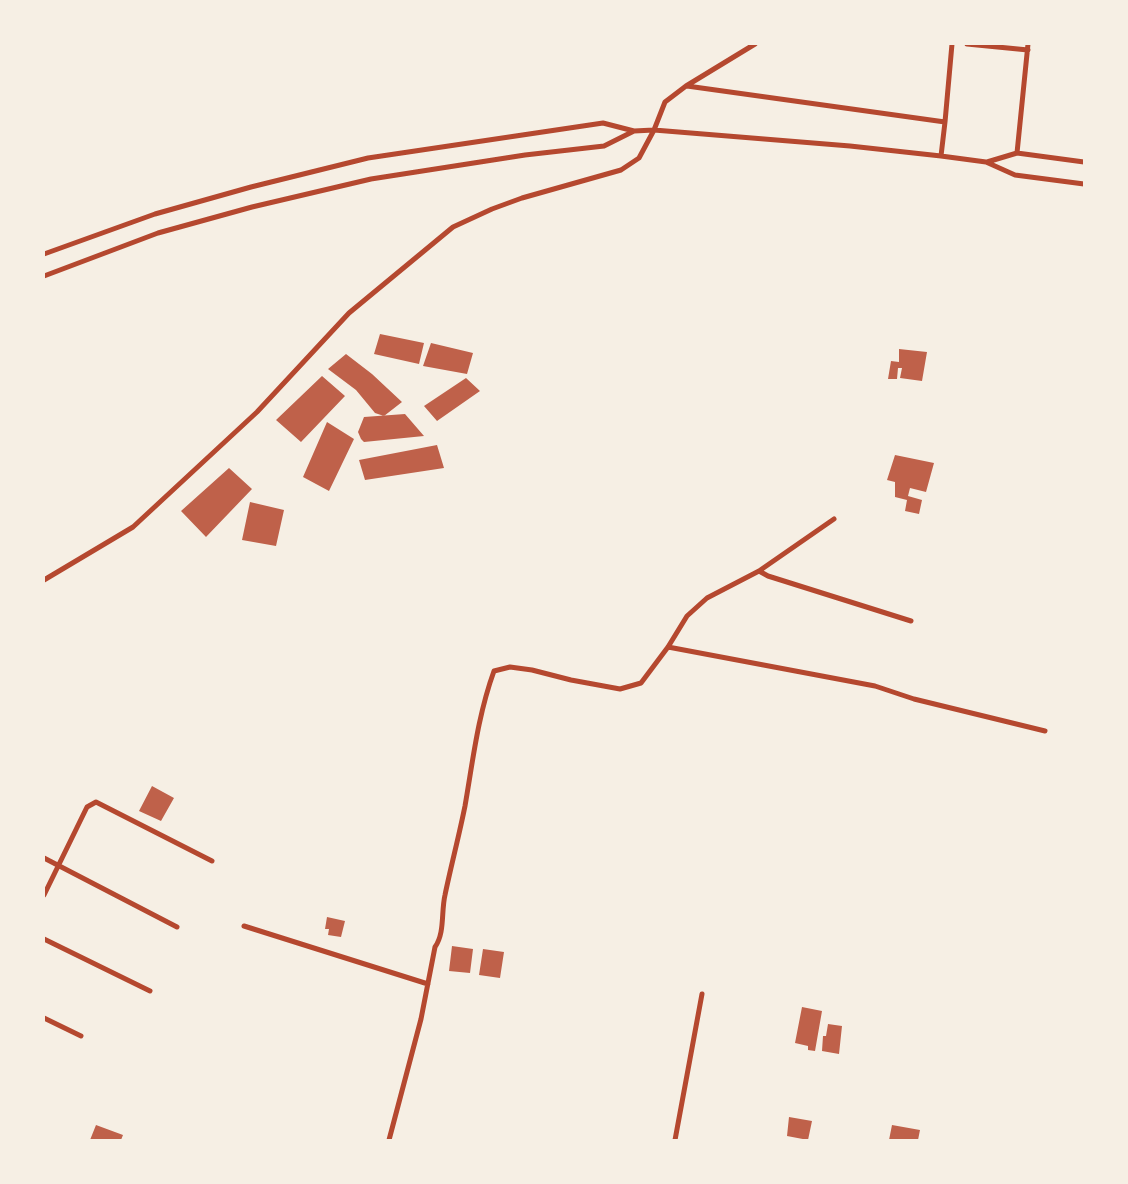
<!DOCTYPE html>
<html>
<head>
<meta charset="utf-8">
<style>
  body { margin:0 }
  #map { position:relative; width:1128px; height:1184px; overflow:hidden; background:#f6efe4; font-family:Poppins,sans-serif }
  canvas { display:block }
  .frame { position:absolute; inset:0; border:45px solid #f6efe4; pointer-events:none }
</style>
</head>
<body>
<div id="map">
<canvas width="1128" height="1184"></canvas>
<div class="frame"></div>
</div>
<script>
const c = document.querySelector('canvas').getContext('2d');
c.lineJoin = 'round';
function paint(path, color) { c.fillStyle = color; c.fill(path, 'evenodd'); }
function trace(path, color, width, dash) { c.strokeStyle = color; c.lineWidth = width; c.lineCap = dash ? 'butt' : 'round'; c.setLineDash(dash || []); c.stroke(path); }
const building = new Path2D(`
  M380,334L424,343L419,364L374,354Z
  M431,343L473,353L467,374L423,366Z
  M899,349L927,352L922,381L900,378L902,368H898L897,379H888L891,361L899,362Z
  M346,354L372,374L402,402L384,416L375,413L356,390L328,369Z
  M322,376L345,396L301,442L276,420Z
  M466,378L480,391L437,421L424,406Z
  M405,414L424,436L364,442L361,439L358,432L364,417Z
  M327,422L354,439L329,491L303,477Z
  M437,445L444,468L365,480L359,460Z
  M895,455L934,463L926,492L910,488L908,496L922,500L919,514L905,511L907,500L895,497V482L887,480Z
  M229,468L252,489L206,537L181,511Z
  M250,502L284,510L276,546L242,540Z
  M152,786L174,798L161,821L139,811Z
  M327,917L345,921L341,937L328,935L329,929H325Z
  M452,946L473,949L470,973L449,971Z
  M483,949L504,952L500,978L479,975Z
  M802,1007L822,1011L815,1051L808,1050V1046L795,1043Z
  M828,1024L842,1026L839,1054L822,1051L823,1036H826Z
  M789,1117L812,1121L808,1140L787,1136Z
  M96,1125L123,1135L121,1140H90Z
  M892,1125L920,1130L918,1140H889Z`);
const minor = new Path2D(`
  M967,44L1028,50
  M687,86L945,122L941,156
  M945,122L952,44
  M1017,153L1028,44
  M987,162L1017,153L1084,162
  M44,254L155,214L251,187L368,158L603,123L634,131L654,130L850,146L941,156L986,162L1015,175L1084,184
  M44,276L158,233L252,207L371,179L525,155L604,146L634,131
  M759,571L768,576L911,621
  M44,580L133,527L257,412L349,313L453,227L492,209L522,198L621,170L639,158L654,130L665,102L686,86L755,44
  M668,647L875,686L914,699L1045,731
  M44,858L177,927
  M44,895L87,807L96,802L212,861
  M244,926L428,984
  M44,939L150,991
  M44,1018L81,1036
  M389,1140L421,1019L435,947C445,933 441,912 445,895C451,866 459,836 465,806C473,760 478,715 494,671L510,667L532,670L571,680L620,689L641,683L668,647L687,616L707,598L759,571L834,519
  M675,1140L702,994`);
paint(building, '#bf614a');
trace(minor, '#b5482f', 5);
</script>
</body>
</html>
